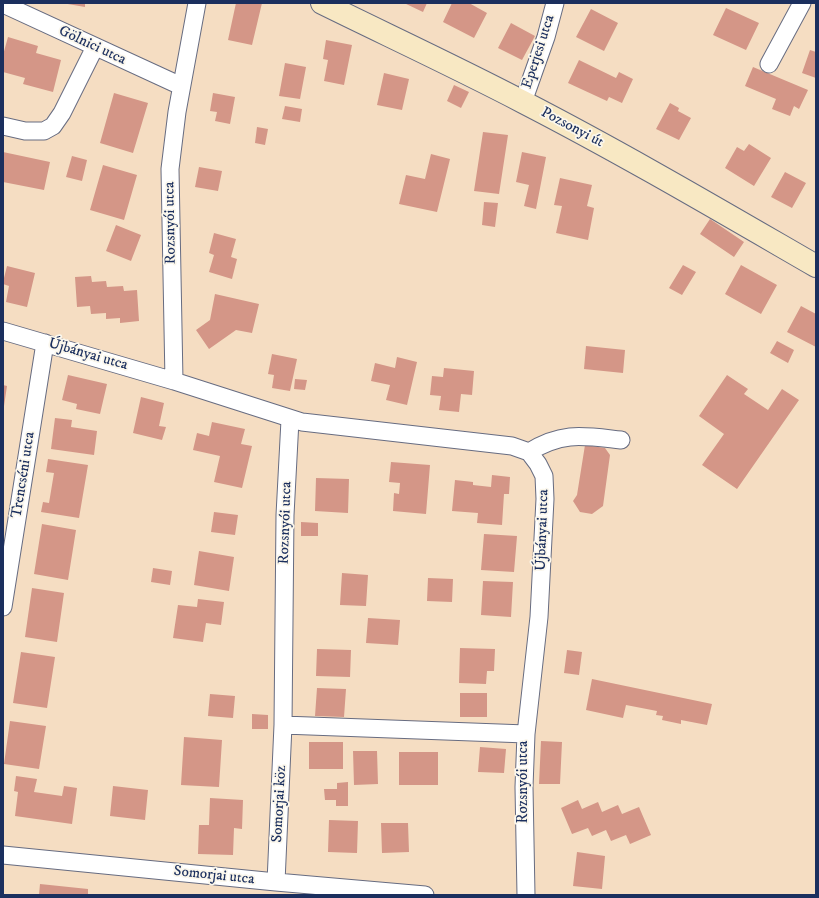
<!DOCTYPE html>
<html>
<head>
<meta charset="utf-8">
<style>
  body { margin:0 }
  #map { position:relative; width:819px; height:898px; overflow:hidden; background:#f5ddc2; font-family:"IM FELL DW Pica",serif }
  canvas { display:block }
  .frame { position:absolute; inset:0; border:4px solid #1b2f5e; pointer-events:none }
</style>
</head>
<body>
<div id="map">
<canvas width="819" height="898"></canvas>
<div class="frame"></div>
</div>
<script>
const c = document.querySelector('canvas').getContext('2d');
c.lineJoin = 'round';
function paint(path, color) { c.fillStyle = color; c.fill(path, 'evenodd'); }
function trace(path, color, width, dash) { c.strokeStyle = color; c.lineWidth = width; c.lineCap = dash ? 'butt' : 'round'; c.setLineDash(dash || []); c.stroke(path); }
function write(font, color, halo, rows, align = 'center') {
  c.font = font + ' "IM FELL DW Pica",serif'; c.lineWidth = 3.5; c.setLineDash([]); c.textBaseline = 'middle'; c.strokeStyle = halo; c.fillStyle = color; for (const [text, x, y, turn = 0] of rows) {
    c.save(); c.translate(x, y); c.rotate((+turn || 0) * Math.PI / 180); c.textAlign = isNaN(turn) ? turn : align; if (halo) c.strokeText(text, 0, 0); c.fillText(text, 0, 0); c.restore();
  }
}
const building = new Path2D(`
  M62,3H85V7Z
  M236,3H262L252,45L228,40Z
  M404,3H427L423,12Z
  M452,3H469L487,13L474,38L443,22Z
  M726,8L759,23L746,50L713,35Z
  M591,9L618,23L604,51L576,37Z
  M511,23L535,36L522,60L498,48Z
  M8,37L38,46L36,53L61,60L53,92L23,84L25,78L3,72V55Z
  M326,40L352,45L344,85L324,81L328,60L323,59Z
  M810,50L816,52V78L802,73Z
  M579,60L616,78L619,72L633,79L622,103L609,97L607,101L568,83Z
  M285,63L306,67L300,99L279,96Z
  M753,67L808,90L799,109L794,106L790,116L772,109L776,99L745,86Z
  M384,73L409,79L402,110L377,105Z
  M454,85L469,92L461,108L447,101Z
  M114,93L148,103L133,153L100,143Z
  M213,93L235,97L230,124L215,121L217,112L210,111Z
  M670,103L679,108L678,111L691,118L679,140L656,129Z
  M285,106L302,109L300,122L282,119Z
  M257,127L268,129L265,145L255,143Z
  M483,132L508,135L499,194L474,191Z
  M749,144L771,158L754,186L725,168L737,147L744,151Z
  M3,152L50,162L44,190L3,182Z
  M522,152L546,157L536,209L524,206L529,185L516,182Z
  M431,154L450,159L437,212L399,204L406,175L425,179Z
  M72,156L87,160L82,181L66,177Z
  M103,165L137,175L124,220L90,210Z
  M199,167L222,171L218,191L195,187Z
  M785,172L806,183L792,208L771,197Z
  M560,178L592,185L587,206L594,208L588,240L556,233L562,206L554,205Z
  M484,202L498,203L495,227L482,225Z
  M710,219L744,242L734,257L700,234Z
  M116,225L141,235L131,261L106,251Z
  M214,233L236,239L231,257L237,259L232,279L209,272L214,255L209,253Z
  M683,265L696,272L682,295L669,288Z
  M741,265L777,285L761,314L725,294Z
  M7,266L35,273L27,307L6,302L9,286L3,284V282Z
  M91,276L92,282L106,281L107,287L123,286L124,291L137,290L139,321L120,323V318L106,319V313L91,314L90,306L77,307L75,277Z
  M215,294L259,304L252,333L236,330L209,349L196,330L210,320Z
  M801,306L816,314V347L787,332Z
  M777,341L794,350L788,363L770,353Z
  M586,346L625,350L623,373L584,369Z
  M272,354L297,359L290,391L272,388L274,375L268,374Z
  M397,357L417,362L407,405L386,400L390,385L371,381L375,363L395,368Z
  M444,368L474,371L472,395L461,394L459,412L439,410L441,396L430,395L432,376L443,377Z
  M68,375L107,384L100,414L76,409L77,404L62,400Z
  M727,375L748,389L744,394L768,410L782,389L799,400L737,489L702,465L724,434L699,416Z
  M295,379L307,380L305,390L294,389Z
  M3,385L7,386L4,406H3Z
  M141,397L164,403L159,426L166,427L162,440L133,433Z
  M55,418L72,420L71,427L97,431L94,455L51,449Z
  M212,422L245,429L241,444L252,446L242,488L214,482L220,456L193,450L197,433L209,436Z
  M585,445L605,448L610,455L603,506L592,514L580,512L573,501L577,495Z
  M48,459L88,465L79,518L41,512L43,502L49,503L54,473L46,472Z
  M391,462L430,465L426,514L393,511L394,493L399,494L400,483L389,482Z
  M492,475L510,477L509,494H504L502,525L477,523L478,513L452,511L455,480L473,482V485L491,487Z
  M316,478L349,479L348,513L315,511Z
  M214,512L238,515L235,535L211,532Z
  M301,522L318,523V536H301Z
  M42,524L76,530L68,580L34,574Z
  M484,534L517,536L514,572L481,570Z
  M199,551L234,557L229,591L194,585Z
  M153,568L172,571L170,585L151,582Z
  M342,573L368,575L366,606L340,605Z
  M428,578L453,579L452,602L427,601Z
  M483,581L513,582L511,617L481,615Z
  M32,588L64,593L57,642L25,637Z
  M198,599L224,602L221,625L206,623L203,642L173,638L178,605L197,607Z
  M368,618L400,620L398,645L366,643Z
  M460,648L495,649L494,671H487L486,684L459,683Z
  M317,649L351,650L350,677L316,676Z
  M567,650L582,652L579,675L564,673Z
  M21,652L55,657L47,708L13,703Z
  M592,679L712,704L707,725L681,720V724L662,720L663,716L656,715L657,711L626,705L623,718L586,710Z
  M317,688L346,689L344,717L315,716Z
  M460,693H487V717H460Z
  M210,694L235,696L233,718L208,716Z
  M252,714L268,715V729H252Z
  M10,721L46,726L39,769L4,764Z
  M184,737L222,740L219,787L181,785Z
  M541,741L562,742L560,784H539Z
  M309,742H343V769H309Z
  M480,747L506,749L504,773L478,772Z
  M353,751H377L378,784L354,785Z
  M399,752H438V785H399Z
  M16,776L37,779L34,792L62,796L64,786L77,788L72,824L15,816L18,792L14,791Z
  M348,782V806H336V800H325L324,789H337V783Z
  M113,786L148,790L145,820L110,816Z
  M210,798L243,800L242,829L234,828L233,855L198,854L199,825H209Z
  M578,800L582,809L598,802L602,812L618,805L622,814L639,807L651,835L630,844L626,835L611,841L606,830L592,836L588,828L572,834L561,808Z
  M329,820L358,821L357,853L328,852Z
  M381,823H408L409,852L382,853Z
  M577,852L605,856L602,889L573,886Z
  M40,884L88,889V895H39Z`);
const street = new Path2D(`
  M3,4L181,86
  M769,64L802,3
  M523,102L546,37L555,3
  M3,126L25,131H44L53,126L62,113L95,47
  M3,331L174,381L302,422L512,446L529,452L538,464L544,476L545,499L539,617L526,734L524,787L526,895
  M174,381L170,169L177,112L197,3
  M529,452C563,431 584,436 621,440
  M3,607L45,343
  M283,725L526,734
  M3,855L276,882L425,895
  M276,882L283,725L285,515L290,420`);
const secondary = new Path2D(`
  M322,3C389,36 456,67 523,102C622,153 719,210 816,266`);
const streetNames = [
  ["Gölnici utca",92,46,25],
  ["Eperjesi utca",539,52,-72],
  ["Pozsonyi út",572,128,28],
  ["Rozsnyói utca",171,223,-91],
  ["Újbányai utca",88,355,16],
  ["Trencséni utca",24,475,-81],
  ["Rozsnyói utca",286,523,-88],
  ["Újbányai utca",543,530,-88],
  ["Rozsnyói utca",524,782,-90],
  ["Somorjai köz",280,804,-87],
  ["Somorjai utca",214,876,6]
];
paint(building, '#d49687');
trace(street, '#676c81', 19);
trace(secondary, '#676c81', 24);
trace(street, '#fff', 17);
trace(secondary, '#f8e8c3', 22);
write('15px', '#1b2f5e', '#fbf7ec', streetNames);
</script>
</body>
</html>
